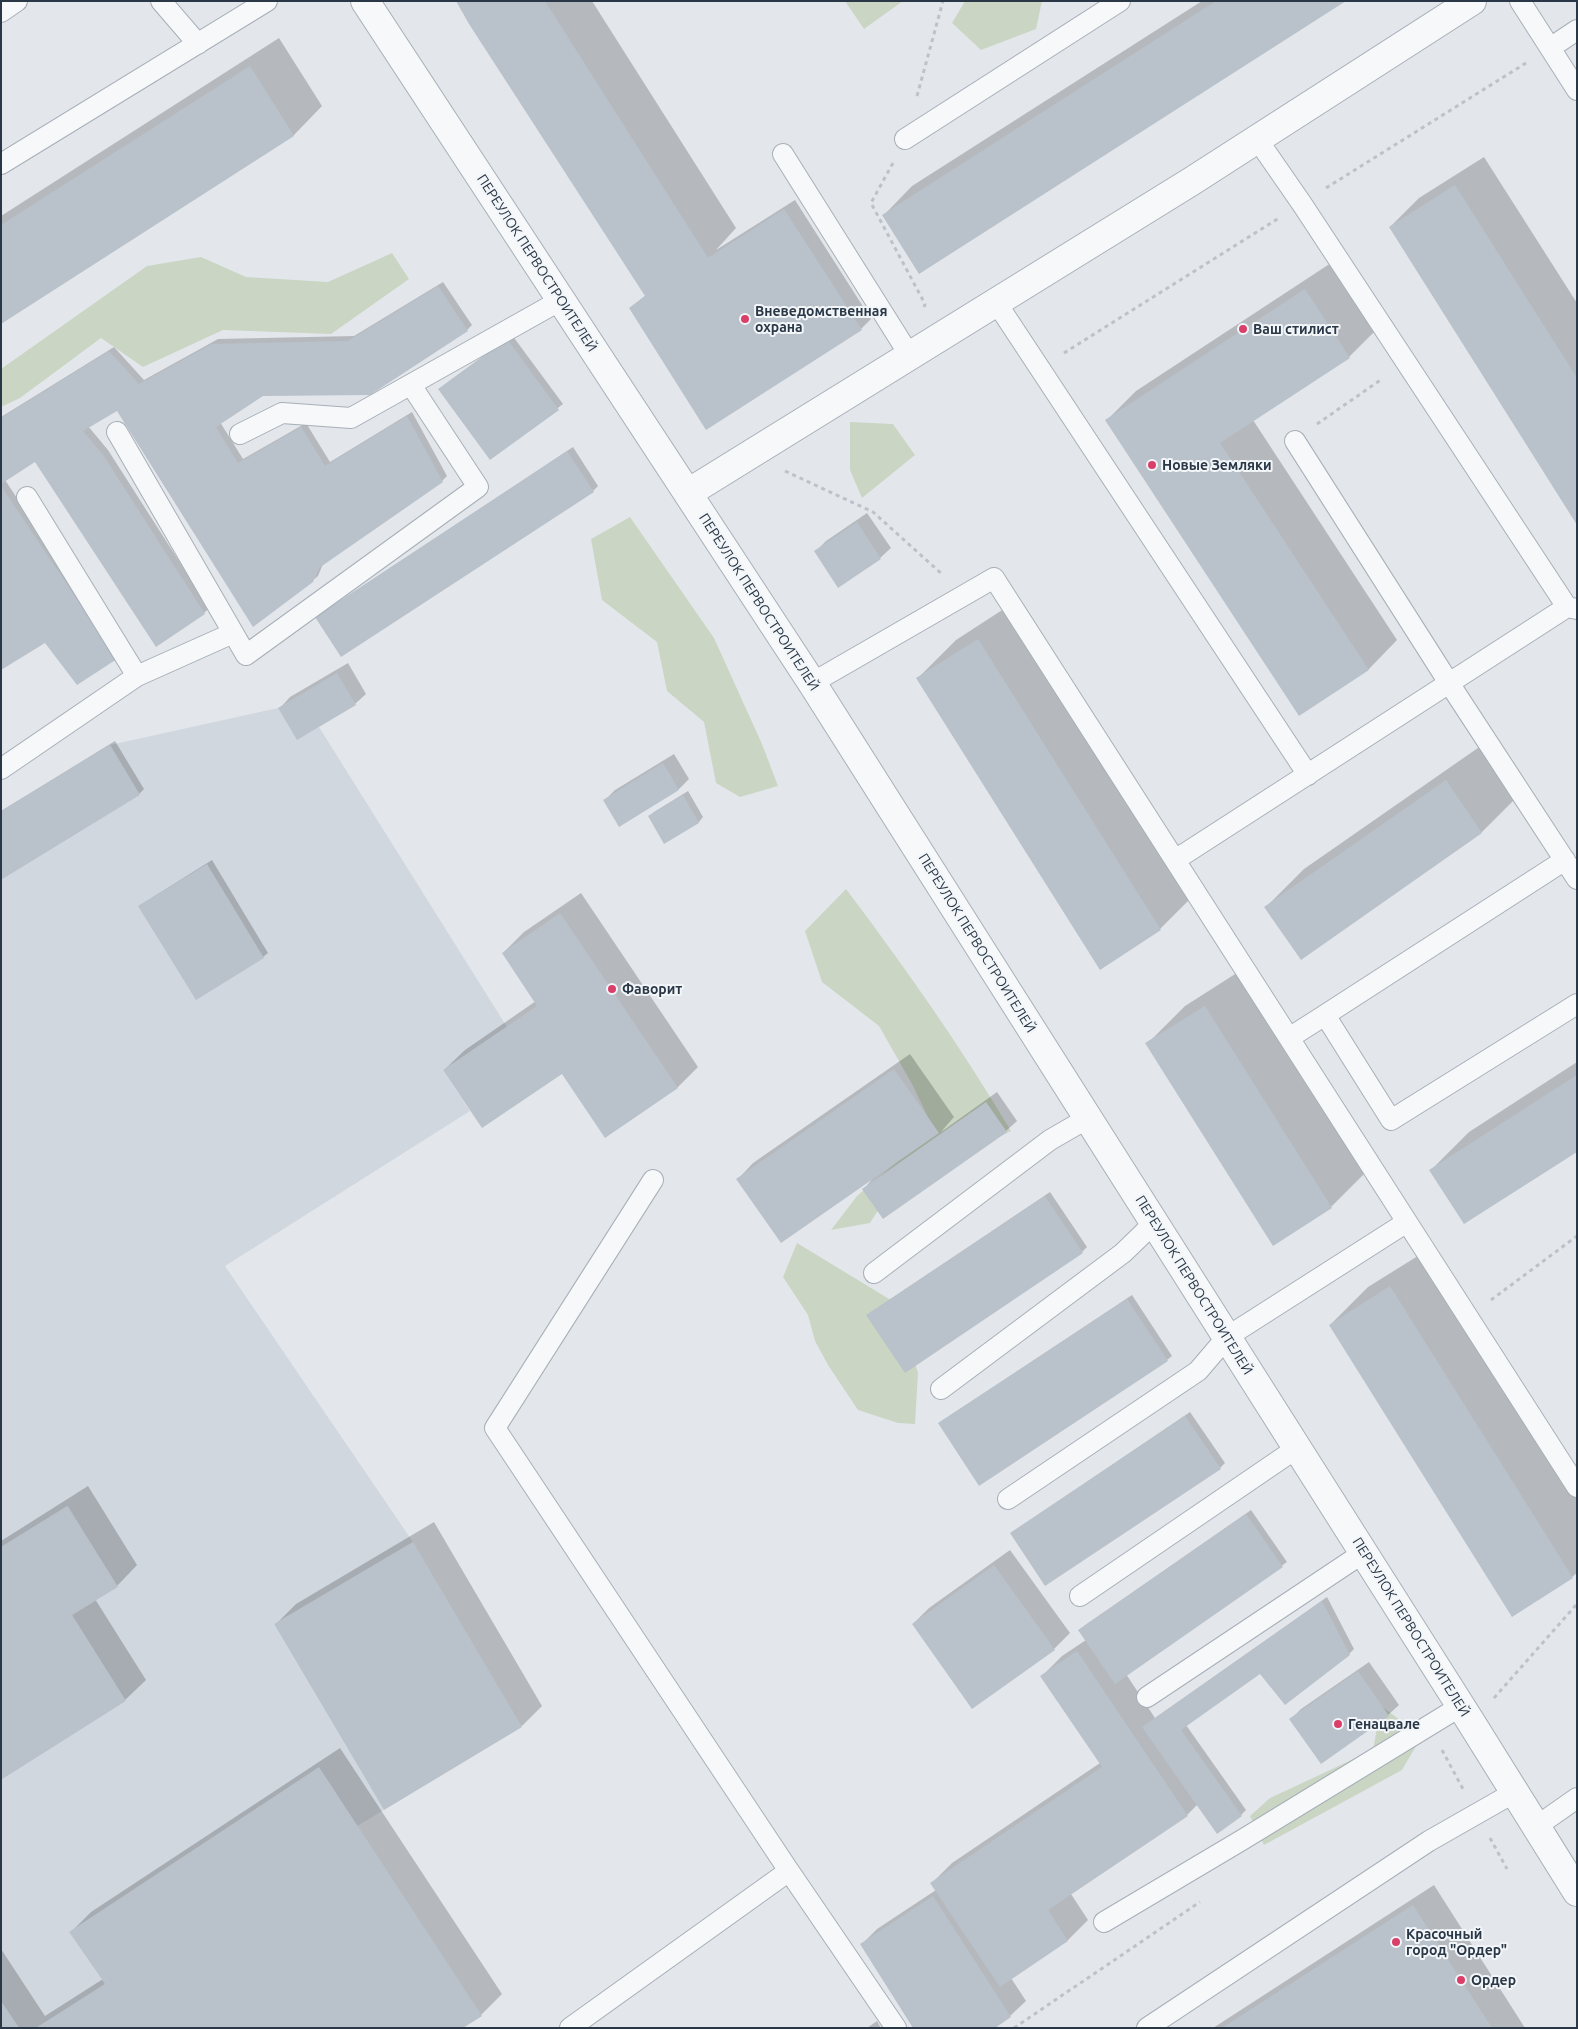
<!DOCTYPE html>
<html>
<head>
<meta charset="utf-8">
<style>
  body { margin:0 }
  #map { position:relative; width:1578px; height:2029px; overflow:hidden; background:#e3e7ec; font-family:Ubuntu,sans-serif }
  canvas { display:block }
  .frame { position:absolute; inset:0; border:2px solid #293746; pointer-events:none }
</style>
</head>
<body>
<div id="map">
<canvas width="1578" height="2029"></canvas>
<div class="frame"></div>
</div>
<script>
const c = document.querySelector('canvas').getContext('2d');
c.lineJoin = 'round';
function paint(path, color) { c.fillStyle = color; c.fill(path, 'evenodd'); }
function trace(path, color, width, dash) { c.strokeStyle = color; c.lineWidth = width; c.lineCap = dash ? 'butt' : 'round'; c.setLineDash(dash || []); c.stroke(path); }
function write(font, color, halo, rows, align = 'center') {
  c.font = font + ' Ubuntu,sans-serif'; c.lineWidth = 4; c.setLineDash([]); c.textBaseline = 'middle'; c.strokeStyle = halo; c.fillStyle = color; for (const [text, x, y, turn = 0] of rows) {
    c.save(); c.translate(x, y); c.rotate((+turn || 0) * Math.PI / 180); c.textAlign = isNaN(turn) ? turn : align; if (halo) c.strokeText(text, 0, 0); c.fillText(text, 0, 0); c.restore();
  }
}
const built = new Path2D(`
  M278,708L297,739L319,727L507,1027L443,1070L470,1111L225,1266L413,1542L274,1624L384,1810L357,1826L69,1932L105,1984L36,2028H19L1,2001V1780L126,1701L72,1615L118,1587L68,1506L1,1547V880L140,795L110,745Z`);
const green = new Path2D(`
  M845,1H903L864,29Z
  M965,1H1042L1036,29L981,50L952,23Z
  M392,253L409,279L331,334L223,330L143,367L101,338L20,398L1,407V369L147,266L201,257L246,277L328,282Z
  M850,422L893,424L915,455L862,498L850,470Z
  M630,517L714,638L762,744L778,786L740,797L716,783L704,722L667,691L657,642L602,600L591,539Z
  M846,889C905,967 961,1047 1011,1131L891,1190L870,1223L831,1230L857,1196L934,1130L912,1084L879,1026L822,982L805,931Z
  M797,1243L899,1305L918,1373L915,1424L898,1423L858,1410L828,1365L815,1341L808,1315L783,1277Z
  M1381,1706L1422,1736L1402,1770L1264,1845L1250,1816L1270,1798L1373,1750Z`);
const shadow = new Path2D(`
  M458,1H592L736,228L716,250L795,200L871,319L861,329L630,308L646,295Z
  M1202,1H1344L884,215L912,186Z
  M279,38L322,106L294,135L1,323V216Z
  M1484,157L1577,303V523L1390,227L1419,198Z
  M1334,261L1378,328L1349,357L1253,420L1397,640L1369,669L1299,714L1107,420L1136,391Z
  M443,282L472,325L467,330L263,395L220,422L243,459L306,423L330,462L412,412L447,476L442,481L323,564L318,576L312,581L117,410L88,426L108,450L209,608L204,613L35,460L5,480L121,654L45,642L1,669V417L114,347L144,380L218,339L354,336Z
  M512,335L563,404L490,459L444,385Z
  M573,447L598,486L593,491L317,617Z
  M867,513L891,548L880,558L816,551L826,541Z
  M1016,601L1198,891L1160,929L918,678L956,640Z
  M348,663L366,694L355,704L298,738L280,708L290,697Z
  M115,741L144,789L139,794L1,878V811Z
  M1485,743L1520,794L1482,832L1266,907L1304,869Z
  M674,754L689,779L679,789L605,800L615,790Z
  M688,791L703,817L699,822L664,842L649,817L654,812Z
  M212,860L268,953L263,957L140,906L145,902Z
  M581,893L698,1067L678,1087L605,1136L563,1072L444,1070L465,1050L536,1001L503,953L524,932Z
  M1243,969L1369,1169L1331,1207L1147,1044L1185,1006Z
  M910,1054L954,1117L941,1132L997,1092L1017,1121L1006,1131L883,1217L864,1189L873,1178L738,1179L753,1163Z
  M1577,1062V1151L1431,1170L1469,1132Z
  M1050,1192L1087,1247L1082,1252L873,1311Z
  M1429,1249L1577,1485V1573L1572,1577L1330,1325L1368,1287Z
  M1132,1295L1172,1356L1167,1360L939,1423Z
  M1190,1412L1225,1463L1220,1468L1011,1533Z
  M88,1486L137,1565L117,1586L95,1599L146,1680L125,1700L1,1778V1541Z
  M1251,1510L1287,1562L1126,1674L1155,1718L1327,1597L1354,1649L1349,1654L1260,1673L1186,1725L1246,1810L1241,1815L1198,1804L1187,1815L1071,1894L1088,1920L1068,1940L1011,1978L1026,2001L1010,2016L861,1945L877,1929L936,1890L932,1883L952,1863L1100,1763L1042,1676L1062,1656L1086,1640L1084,1626Z
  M434,1522L542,1706L522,1726L275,1625L296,1604Z
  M1010,1550L1070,1633L1054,1649L913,1624L929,1608Z
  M1369,1662L1399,1705L1388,1715L1321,1762L1291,1719L1301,1709Z
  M340,1748L502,1994L481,2015L460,2028H1V1949L45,2016L103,1979L71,1932L91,1912Z
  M1434,1885L1525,2028H1213Z
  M877,2021L881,2028H867Z`);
const building = new Path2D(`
  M456,1H545L708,258L784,209L862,330L706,430L629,308L645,296L469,24Z
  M1216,1H1346L919,274L882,215Z
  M250,66L294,136L1,324V225Z
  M1455,185L1577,378V525L1389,227Z
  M438,286L468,331L370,395L263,396L216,427L238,463L301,427L325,466L407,416L443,482L319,568L313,582L253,627L117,411L83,431L103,455L205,614L156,647L35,462L1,484V418L109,351L139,384L212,344L348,341Z
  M1305,289L1350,358L1220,443L1369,670L1299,716L1105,420Z
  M507,339L559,410L490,460L438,389Z
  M567,451L594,492L341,657L315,617Z
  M1,486L117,659L77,685L45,643L1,670Z
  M857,522L881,559L838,588L814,551Z
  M978,639L1161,930L1100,970L916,678Z
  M337,673L356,705L297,740L278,708Z
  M110,745L140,795L1,880V811Z
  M663,763L679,790L619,827L603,800Z
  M1446,780L1482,833L1301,960L1264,907Z
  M683,795L699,823L664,844L648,816Z
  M207,864L264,958L196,1000L138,906Z
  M560,913L678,1088L605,1138L562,1074L482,1128L443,1070L537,1006L502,953Z
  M1205,1006L1332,1208L1273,1246L1145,1043Z
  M894,1069L939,1133L781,1243L736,1179Z
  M1577,1075V1152L1464,1224L1429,1170Z
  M986,1102L1007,1132L883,1219L862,1189Z
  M1045,1196L1083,1253L905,1373L866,1315Z
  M1390,1286L1573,1578L1512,1617L1329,1325Z
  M1127,1299L1168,1361L979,1486L938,1423Z
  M1185,1416L1221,1469L1045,1586L1010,1533Z
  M67,1506L118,1587L72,1615L126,1701L1,1780V1547Z
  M1246,1514L1283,1567L1115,1684L1078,1630Z
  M413,1542L522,1727L384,1810L274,1624Z
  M994,1565L1055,1650L972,1709L912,1624Z
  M1322,1601L1350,1655L1285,1705L1260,1674L1181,1730L1242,1816L1217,1834L1142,1727Z
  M1077,1651L1188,1816L1048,1910L1068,1941L1000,1987L930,1883L1102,1767L1040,1676Z
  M1358,1671L1389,1716L1321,1764L1289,1719Z
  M319,1767L482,2016L463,2028H36L105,1984L69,1932Z
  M933,1896L1011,2017L995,2028H913L860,1944Z
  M1413,1905L1492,2028H1222Z
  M1,2001L19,2028H1Z`);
const path = new Path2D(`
  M917,96L943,1
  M893,163L871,203L925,304L924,307
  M1326,188L1526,63
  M1064,353L1279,218
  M1317,424L1382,379
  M785,471L873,512L943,575
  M1491,1300L1577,1236
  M1494,1698L1577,1604
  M1442,1750L1463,1789
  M1490,1838L1507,1869
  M1014,2028L1200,1902`);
const lane = new Path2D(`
  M161,1L198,44
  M1520,1L1577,90
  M1,12L17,1
  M1550,48L1577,30
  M905,139L1120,1
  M1257,139L1302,204L1567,607
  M783,154L910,356
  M1,164L267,1
  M996,302L1308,775
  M117,432L246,655L478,487L411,385
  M240,434L282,413L351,418L561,300
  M1295,441L1449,683L1577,879
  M27,497L137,676L233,633
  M812,683L994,578L1577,1487
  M1,769L137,676
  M1175,860L1567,607L1577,609
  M1565,860L1325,1015L1391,1120L1577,1004
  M1289,1038L1325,1015
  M653,1180L495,1428L789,1871
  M874,1273L1050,1140L1088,1118
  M941,1389L1123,1253L1154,1223
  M1008,1499L1198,1371L1227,1337L1407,1222
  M1080,1596L1297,1448
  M1147,1697L1363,1553
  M1537,1826L1577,1798
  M1104,1922L1242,1840L1461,1706
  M570,2028L789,1871L896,2028
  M1147,2028L1429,1841L1515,1792`);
const street = new Path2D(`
  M365,1L812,683L1469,1719L1577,1892
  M688,493L1192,181L1472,1`);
const markers = [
  [745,319,5,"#d93f69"],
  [1243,329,5,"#d93f69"],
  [1152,465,5,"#d93f69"],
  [612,989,5,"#d93f69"],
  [1338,1724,5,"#d93f69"],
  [1396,1942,5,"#d93f69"],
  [1461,1980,5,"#d93f69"]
];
const streetNames = [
  ["ПЕРЕУЛОК ПЕРВОСТРОИТЕЛЕЙ",537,263,57],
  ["ПЕРЕУЛОК ПЕРВОСТРОИТЕЛЕЙ",759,602,57],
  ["ПЕРЕУЛОК ПЕРВОСТРОИТЕЛЕЙ",977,943,58],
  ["ПЕРЕУЛОК ПЕРВОСТРОИТЕЛЕЙ",1194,1285,58],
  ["ПЕРЕУЛОК ПЕРВОСТРОИТЕЛЕЙ",1411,1627,58]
];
const poiNames = [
  ["Вневедомственная",755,311],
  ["охрана",755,327],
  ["Ваш стилист",1253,329],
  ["Новые Земляки",1162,465],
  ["Фаворит",622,989],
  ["Генацвале",1348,1724],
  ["Красочный",1406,1934],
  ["город \"Ордер\"",1406,1950],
  ["Ордер",1471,1980]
];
paint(built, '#d0d7de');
paint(green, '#cad6c3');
paint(shadow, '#0003');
paint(building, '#b9c1ca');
trace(lane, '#a7afb7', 22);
trace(street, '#a7afb7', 30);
trace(path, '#bdc2c8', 3, [4, 4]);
trace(lane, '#f6f8fa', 20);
trace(street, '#f6f8fa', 28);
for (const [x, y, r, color] of markers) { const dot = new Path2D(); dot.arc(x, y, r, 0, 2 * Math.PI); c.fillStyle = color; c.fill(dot); trace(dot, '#f3f6f9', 2); }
write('14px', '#293746', '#f3f6f9', streetNames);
write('bold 14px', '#293746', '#f3f6f9', poiNames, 'left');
</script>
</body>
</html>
